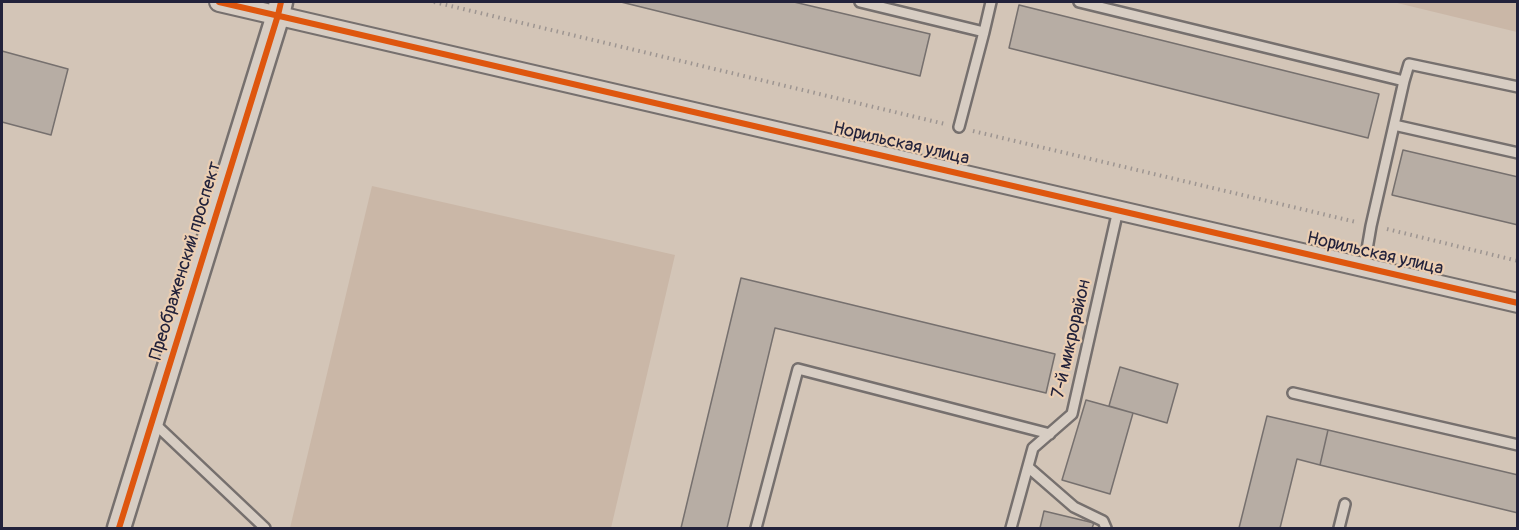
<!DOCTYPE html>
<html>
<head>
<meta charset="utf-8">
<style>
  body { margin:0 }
  #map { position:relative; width:1519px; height:530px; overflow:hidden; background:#d3c5b7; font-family:Pangolin,sans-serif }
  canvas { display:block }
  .frame { position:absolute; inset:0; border:3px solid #22223b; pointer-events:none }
</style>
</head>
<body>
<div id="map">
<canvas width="1519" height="530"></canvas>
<div class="frame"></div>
</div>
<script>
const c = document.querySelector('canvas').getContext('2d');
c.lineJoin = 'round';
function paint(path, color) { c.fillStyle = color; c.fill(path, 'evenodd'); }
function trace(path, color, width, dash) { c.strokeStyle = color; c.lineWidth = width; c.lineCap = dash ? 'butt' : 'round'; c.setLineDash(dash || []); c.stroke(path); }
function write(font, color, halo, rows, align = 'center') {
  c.font = font + ' Pangolin,sans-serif'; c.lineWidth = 4.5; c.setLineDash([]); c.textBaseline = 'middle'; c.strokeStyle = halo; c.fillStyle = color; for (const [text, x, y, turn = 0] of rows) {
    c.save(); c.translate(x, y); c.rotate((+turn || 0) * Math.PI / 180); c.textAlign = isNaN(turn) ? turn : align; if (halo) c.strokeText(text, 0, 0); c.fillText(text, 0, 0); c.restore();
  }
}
const built = new Path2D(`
  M1393,2H1517V32Z
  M372,186L675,255L611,528H290Z`);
const building = new Path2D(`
  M621,2H794L930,34L920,76Z
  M1019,5L1379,94L1368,138L1009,48Z
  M2,51L68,69L51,135L2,122Z
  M1403,150L1518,177V225L1392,195Z
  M741,278L1055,354L1046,393L775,328L727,528H681Z
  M1120,367L1178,384L1167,423L1109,406Z
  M1086,400L1133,413L1110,494L1062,480Z
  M1267,416L1328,430L1320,465L1297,459L1280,528H1239Z
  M1328,430L1518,475V513L1320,465Z
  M1044,511L1094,523L1092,528H1040Z`);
const path = new Path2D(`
  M434,2L945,124
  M973,131L1356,222
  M1387,229L1518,261`);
const service = new Path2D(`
  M860,2L984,32L959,127
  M1079,2L1404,81L1371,226L1364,267
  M984,32L991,2
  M1404,81L1409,64L1518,87
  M1394,125L1518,153
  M1293,393L1518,445
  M154,423L265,528
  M1028,467L1074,507L1103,521L1106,528
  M756,528L798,369L1050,434
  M1011,528L1033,448L1072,414L1118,210
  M1339,528L1345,504`);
const minor = new Path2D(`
  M219,2L1518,303`);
const tertiary = new Path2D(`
  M119,528L278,15L281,2`);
const cycleway = new Path2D(`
  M219,2L1518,303
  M119,528L278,15L281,2`);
const streetNames = [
  ["Норильская улица",901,144,13],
  ["Норильская улица",1375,254,13],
  ["Преображенский проспект",186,261,-73],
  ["7-й микрорайон",1072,339,-77]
];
paint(built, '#cab7a7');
paint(building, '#b7ada4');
trace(building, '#76706e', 1.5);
trace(service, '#76706e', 14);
trace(minor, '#76706e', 22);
trace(tertiary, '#76706e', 27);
trace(path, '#9d9591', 4, [1.5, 4.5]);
trace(service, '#d7cdc3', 9);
trace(minor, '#d7cdc3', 18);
trace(tertiary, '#d7cdc3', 22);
trace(cycleway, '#de560e', 6);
write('18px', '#22223b', '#ebceb2', streetNames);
</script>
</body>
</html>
